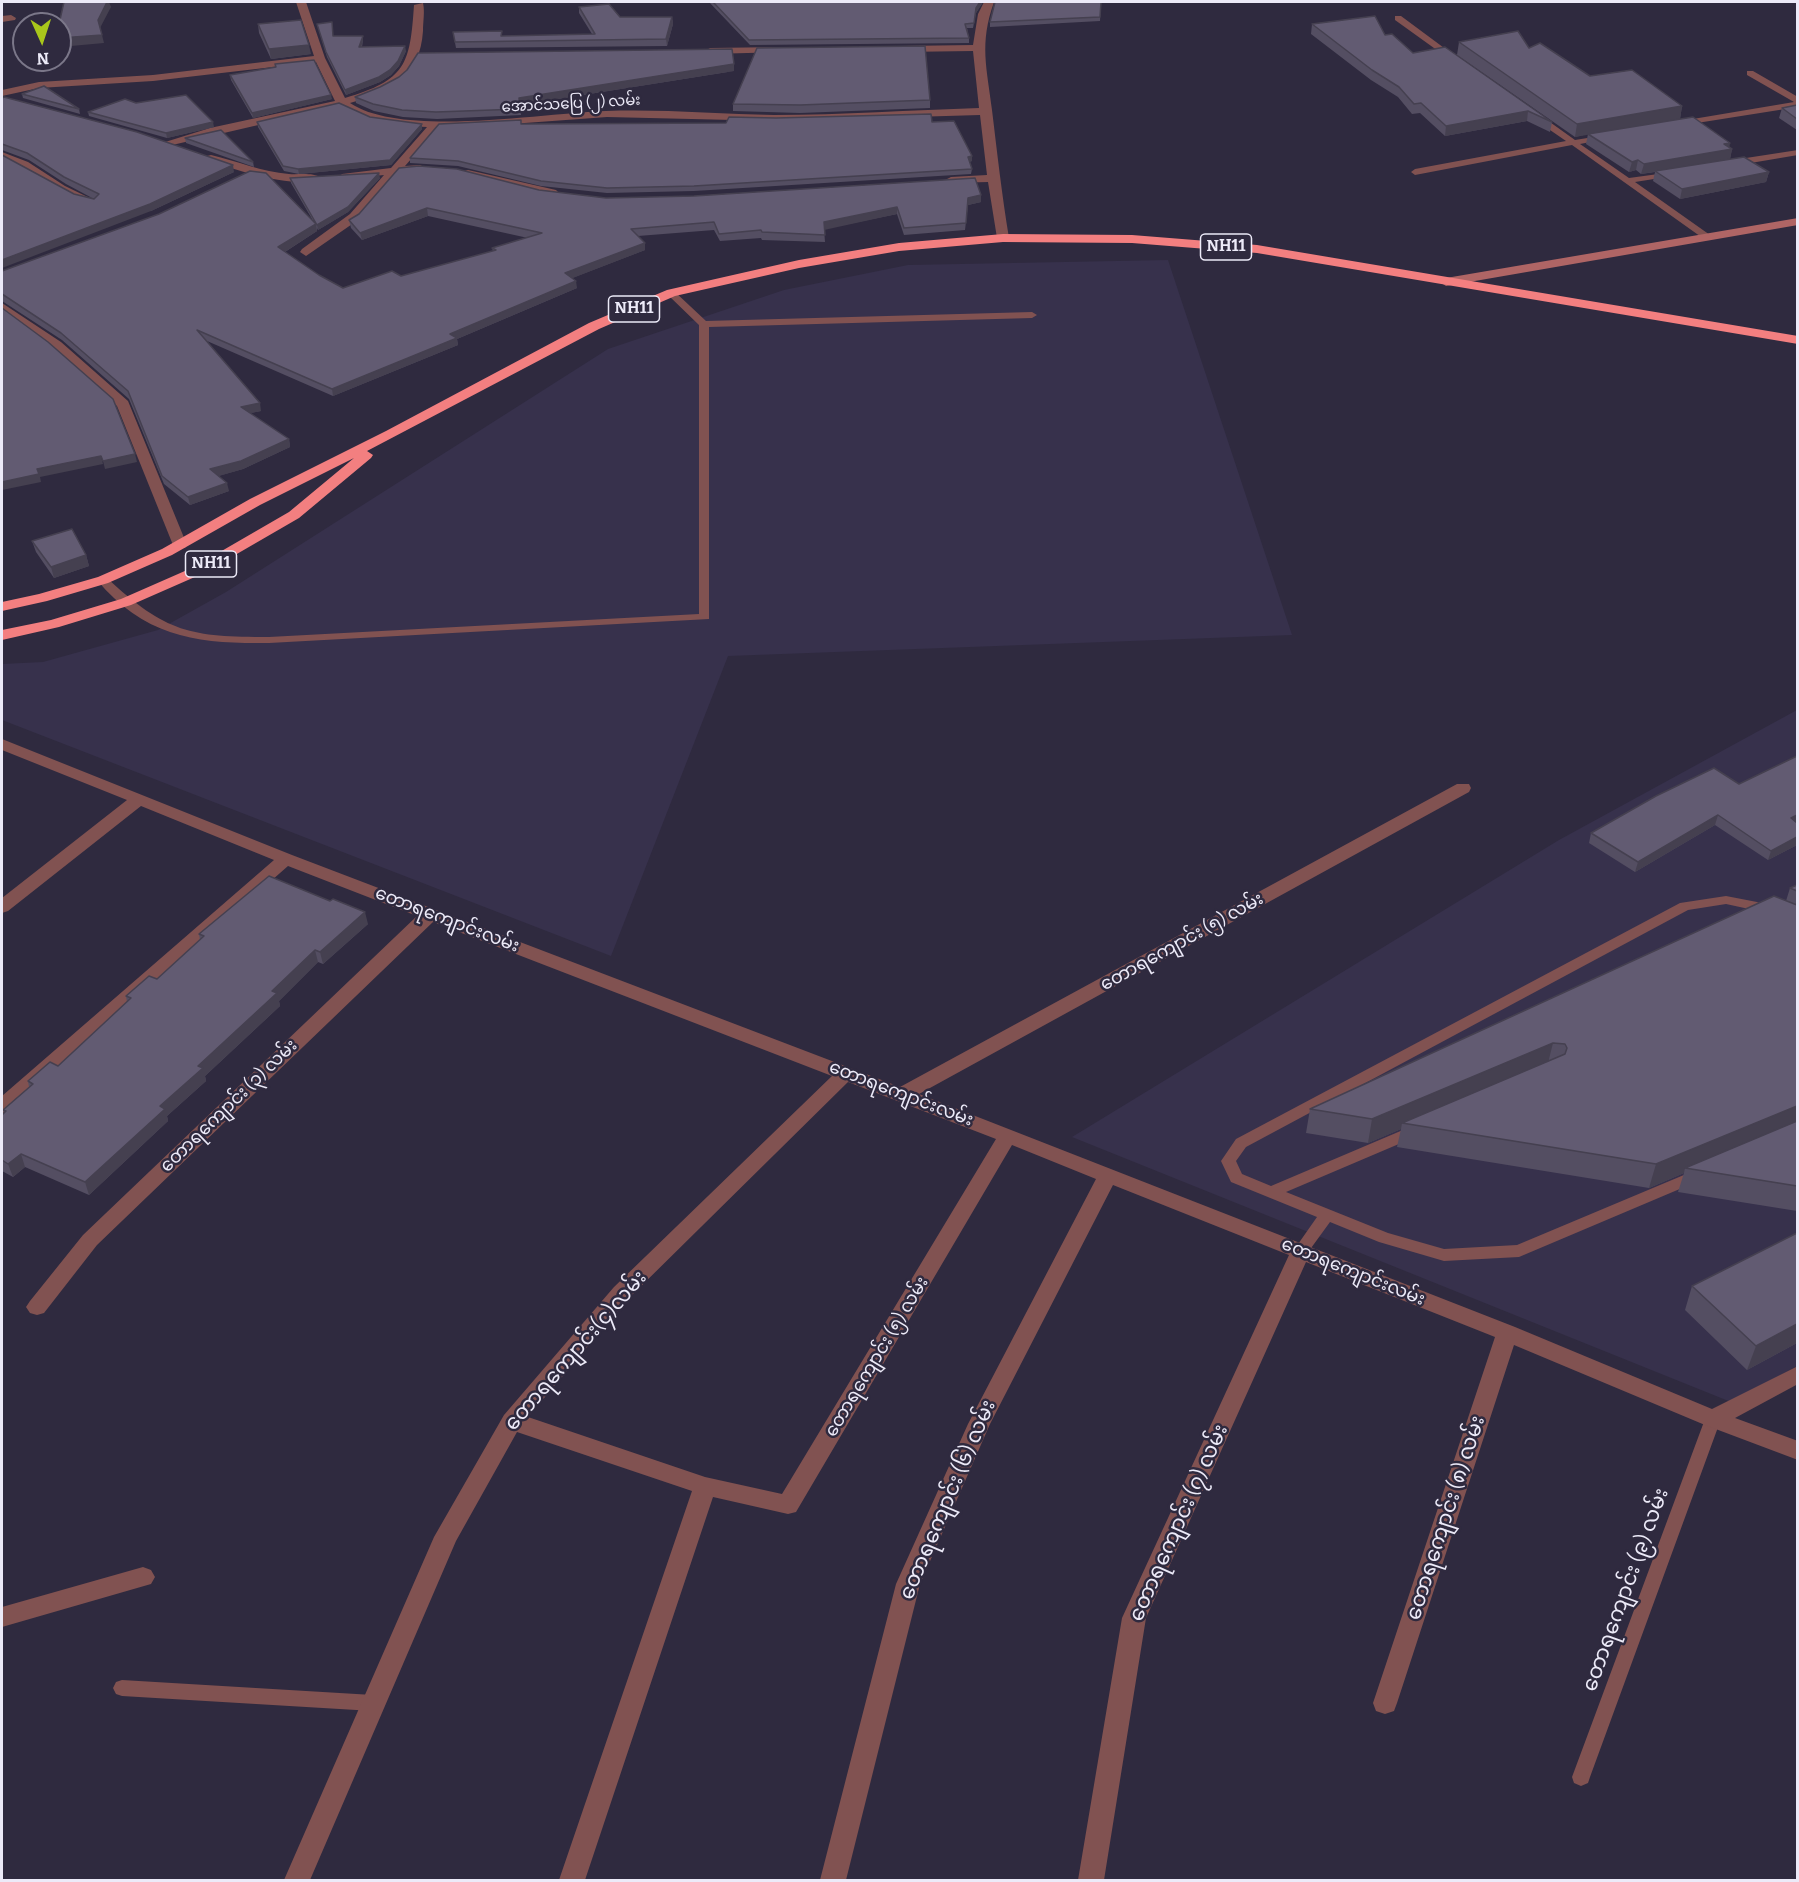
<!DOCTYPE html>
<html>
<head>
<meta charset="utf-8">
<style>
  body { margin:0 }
  #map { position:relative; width:1799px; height:1882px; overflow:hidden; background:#2f2a3f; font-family:Bitter,serif }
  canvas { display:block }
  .frame { position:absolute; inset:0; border:3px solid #eceaf8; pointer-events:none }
  .north { position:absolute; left:12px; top:12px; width:60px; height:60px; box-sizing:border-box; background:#2f2a3f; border:2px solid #7b7789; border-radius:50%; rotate:177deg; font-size:16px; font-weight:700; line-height:24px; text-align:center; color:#eceaf8 }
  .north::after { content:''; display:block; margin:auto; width:21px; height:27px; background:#a9c71b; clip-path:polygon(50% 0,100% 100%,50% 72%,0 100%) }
</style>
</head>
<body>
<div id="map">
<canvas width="1799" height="1882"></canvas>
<div class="frame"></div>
<div class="north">N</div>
</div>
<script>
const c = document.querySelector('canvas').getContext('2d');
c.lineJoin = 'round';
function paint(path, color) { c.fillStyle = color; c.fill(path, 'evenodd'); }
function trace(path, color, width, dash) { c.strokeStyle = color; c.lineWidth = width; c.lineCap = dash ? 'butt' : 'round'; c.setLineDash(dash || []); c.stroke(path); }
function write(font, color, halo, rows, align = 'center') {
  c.font = font + ' Bitter,"Noto Sans Myanmar",serif'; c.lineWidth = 5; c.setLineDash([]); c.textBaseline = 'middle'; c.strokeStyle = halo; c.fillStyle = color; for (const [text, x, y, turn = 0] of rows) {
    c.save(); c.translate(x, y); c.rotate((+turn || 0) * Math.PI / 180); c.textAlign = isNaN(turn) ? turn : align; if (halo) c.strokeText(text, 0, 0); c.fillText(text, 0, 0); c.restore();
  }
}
const built = new Path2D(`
  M1168,260L1292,635L728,656L611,956L2,720V664L43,662L158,630L226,592L608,349L784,290L908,265Z
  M1797,710V1366L1731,1402L1072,1137L1559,840Z`);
const lane = new Path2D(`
  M1395,16H1401L1459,59L1452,61L1395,20Z
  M1747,71H1753L1798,97V107L1678,126V122L1681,121L1794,102L1747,75Z
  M1534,115H1540L1575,140L1606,135V139L1580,144L1629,178L1673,172V176L1635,182L1710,235V239H1704L1572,145L1415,175L1411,172L1415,169L1566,141L1534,119Z
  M1798,150V155L1733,166L1729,163L1733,160Z
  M668,291H674L706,321L1032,312L1037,315L1032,318L709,327V619L269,643C200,644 145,638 97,580L99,578H107C166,633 191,637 269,637L699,614V325L668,295Z
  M1726,896L1757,902L1798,921V930L1749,909L1726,904L1688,910L1246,1147L1236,1161L1242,1174L1271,1186L1410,1127H1420L1422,1131L1420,1135L1286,1192L1388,1233L1444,1249L1517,1245L1691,1172H1701L1703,1176L1701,1180L1519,1257L1444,1261L1379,1242L1330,1222L1306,1255L1301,1257L1296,1255L1293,1251L1296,1247L1317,1217L1231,1182L1221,1161L1236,1139L1680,903Z
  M1713,1412L1719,1414L1721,1419L1590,1777L1588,1783L1581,1786L1574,1783L1572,1777L1705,1419L1707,1414Z
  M122,1680L373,1695L379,1697L382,1703L379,1709L373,1711L122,1696L116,1694L113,1688L116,1682Z`);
const street = new Path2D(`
  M296,2H306L325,58L345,98C406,80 410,65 414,5L423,3C425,11 423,22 423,31C420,77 391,91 350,103C402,138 542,113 606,111C662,109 718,114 774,115C843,115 911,110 979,108L973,51L902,52L897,49L902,46L973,45L978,14L984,2H994C979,44 987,68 992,110C997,151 1002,196 1009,238L1003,242L997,238L988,182L951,183L945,180L951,177L987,175L980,115L776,121L607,117L470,127H439L405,166L420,165L426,168L424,170L398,174L358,220L306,256L300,252L302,249L350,214L384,175L346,179L340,176L342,174L391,168L427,127C397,126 366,124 340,106L168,146L162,143L210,128L335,101L316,62L153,81L39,88L2,96V90L39,82L153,75L314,56Z
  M11,15L16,18L15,20L2,22V16Z
  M781,47L785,48V52L710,54L705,51L710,48Z
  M2,152L28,162L65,186L98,202L96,204C79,208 22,167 2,159Z
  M211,155C237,161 262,172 289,174C299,175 313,172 321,178C304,192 228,168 207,160V156Z
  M468,170L556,190L558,192L552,196L464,175V171Z
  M2,303L61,342L128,401L187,545L185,548H175L173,545L117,406L51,348L2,312Z
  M2,739L292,855L900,1087L1457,784H1469L1471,788L1469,792L919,1094L1515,1327L1712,1409L1798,1366V1384L1735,1418L1798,1441V1460L1705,1425L1514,1345L1397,1703L1394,1711L1385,1714L1376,1711L1373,1703L1495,1337L1306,1262L1146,1618L1104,1880H1078L1122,1618L1289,1255L1113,1185L990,1424L920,1584L846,1880H820L896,1584L968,1424L1096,1179L1012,1145L796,1512L788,1514L713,1497L585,1880H559L692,1491L517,1432L456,1541L310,1880H284L434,1537L504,1415L614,1287L832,1076L433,922L97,1245L44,1313L37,1315L30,1313L26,1307L30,1301L83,1235L417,916L288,866L9,1111L2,1113V1096L274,860L141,806L8,911L2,913V898L127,800L2,750ZM848,1082L996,1139L782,1494L705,1477L528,1417L628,1299Z
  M143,1567L151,1570L155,1577L151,1584L2,1627V1607Z`);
const secondary = new Path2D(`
  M1798,218V225L1446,286L1440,282L1446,278Z`);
const highway = new Path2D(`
  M1003,234L1132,235L1257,245L1798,336V344L1257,253L1132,243L1003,242L899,251L799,268L675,296L599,329L367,451L373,455L371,458L299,518L204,573L131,605L59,627L2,640V630L51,620L121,599L194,567L289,512L354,458L260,505L172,555L108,583L47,601L2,611V602L39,594L98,577L162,549L250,499L386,431L589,323L667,290L799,260L899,243Z`);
const wall = new Path2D(`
  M709,2H983L976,13L973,28H967L969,38V43L750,45Z
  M1101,2L1100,21L990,27V22Z
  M579,7L620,17H672L673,24L667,46L456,48L453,32L503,36L592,34L579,13Z
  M258,24L311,54L271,59L259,33Z
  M317,24L333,36H363V40L362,47L406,51L399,66L391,75L380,82L346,95L327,57Z
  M1312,24L1385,35L1413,53L1552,122L1550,132L1527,121L1445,136L1420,113L1412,114L1398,97L1371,80L1311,34Z
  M1459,42L1529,48L1590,76L1682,106L1680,119L1732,149L1730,159L1769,172L1766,182L1680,199L1653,181L1655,172L1641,174L1636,170L1629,172L1586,144L1588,134L1575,137L1457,55Z
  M275,64L332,99L253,118L231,80L230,75L275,67Z
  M734,71L520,105L521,115L437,119L403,117L374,111L356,103L355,97Z
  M22,94L79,109L80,114L23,98Z
  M2,98L234,172L151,211L74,194L94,199L66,184L29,160L2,150Z
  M930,100V108L800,113L733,111V104Z
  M136,103L214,127L167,138L89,116L88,112Z
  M1797,105V130L1779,118L1782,108Z
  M370,117L422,129L391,165L299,174L284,171L258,127L257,122Z
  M932,122L972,156V161L969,162L972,169L971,174L694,191L607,193L541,186L458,166L410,163V158L521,124Z
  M185,138L253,162L254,167L186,143Z
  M290,178H380L348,212L318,230L317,228V231L285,252L319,275L343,288L401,276L493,251L492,248L528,238L428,216L362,240L351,228L349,220L539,190L606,198L981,202L968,205L965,230L904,235L897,214L824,229L825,242L762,240L761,238L720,241L714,230L638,236L645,250L572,278L577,288L457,339L458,345L333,396L207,341L261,411L250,413L289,439L290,447L243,469L218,476L229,491L190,505L164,484L129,399L62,340L2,301V303V271L312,219L291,183Z
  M32,541L86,555L89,566L54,578L36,552Z
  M1714,768L1797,845L1768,860L1715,825L1635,872L1589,843L1591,833Z
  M1797,885V1211L1678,1192L1684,1173L1649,1188L1397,1147L1401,1129L1368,1143L1306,1133L1310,1109L1786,901L1790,888Z
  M368,924L323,964L318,962L279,1001L280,1006L205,1076L206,1081L167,1116L168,1121L89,1195L25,1167L13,1177L2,1171V1115L4,1113L3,1110L29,1087L28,1081L58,1066L127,1002L126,996L157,979L200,940L199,934Z
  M1797,1233V1343L1747,1370L1685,1310L1692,1286Z`);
const shadedWall = new Path2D(`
  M107,2H109L111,7L100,28L98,20Z
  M980,2H983L976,13L973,28L976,8Z
  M672,17L673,24L667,46L666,39Z
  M102,35L104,43L60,47V38Z
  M363,36V40L360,52L359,47Z
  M309,45L311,54L271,59L269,49Z
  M405,46L406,51L399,66L391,75L380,82L346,95L345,90Z
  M734,64V71L520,105L519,98Z
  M331,95L332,99L253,118L252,113Z
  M1682,106L1680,119L1575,137L1577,124Z
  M1528,111L1527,121L1445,136L1446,126Z
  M213,122L214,127L167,138L166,133Z
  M422,124V129L391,165L299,174L298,169Z
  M1730,143L1729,150L1732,149L1730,159L1641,174L1644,164Z
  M972,156V161L968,162V157Z
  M1638,160L1636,170L1629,172L1632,162Z
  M233,165L234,172L151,211L2,268V260Z
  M1769,172L1766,182L1680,199L1682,189Z
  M379,173L380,178L348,212L318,230L317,225Z
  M981,195V202L968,205L965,230L968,198Z
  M897,207V214L824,230V222Z
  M427,208L428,216L362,240L360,233Z
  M316,224L317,231L280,255L278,247Z
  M645,243V250L565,281V273Z
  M576,281L577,288L457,339L458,345L333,396L332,389L450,334Z
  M260,403L261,411L242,415L241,407Z
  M289,439L290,447L243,469L212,478L210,469Z
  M135,454L137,462L105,469L103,461Z
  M101,456L103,464L40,477L41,482L2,490V482L37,469Z
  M227,483L229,491L190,505L188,497Z
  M86,555L89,566L54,578L51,567Z
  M1718,815L1715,825L1635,872L1638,862Z
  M1797,815V823L1791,818Z
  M1797,837V845L1768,860L1771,851Z
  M365,912L368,924L323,964L320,952Z
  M315,950L318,962L279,1001L280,1006L205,1076L206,1081L167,1116L168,1121L89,1195L85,1182L198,1066L272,991Z
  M1553,1043L1547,1067L1402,1123L1401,1129L1368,1143L1372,1119Z
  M1797,1106V1126L1685,1168L1684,1173L1649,1188L1656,1164Z
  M21,1154L25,1167L13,1177L8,1164Z
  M1797,1324V1343L1747,1370L1756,1346Z`);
const building = new Path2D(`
  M64,2H107L98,20L102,35L60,38L59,24Z
  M713,2H980L976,8L974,23L965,24L969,38L749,40Z
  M995,2H1101L1100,17L990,22Z
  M609,4L620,17H672L666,39L455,42L453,32L502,31L501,36L595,34L579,7Z
  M1375,16L1385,35L1392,34L1413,53L1445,47L1552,122L1528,111L1446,126L1421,103L1414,104L1399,87L1372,70L1312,24Z
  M301,20L309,45L269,49L258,24Z
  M332,22L333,36H363L359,47L405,46L398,61L390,70L379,77L345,90L326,52L317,24Z
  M1518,31L1529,48L1540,43L1590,76L1632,70L1682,106L1577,124L1459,42Z
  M925,46L930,100L800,105L733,104L757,48Z
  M732,49L734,64L519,98L520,109L436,112L402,110L373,104L355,97L380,87L399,77L407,70L418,53Z
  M314,60L331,95L252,113L230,75L276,67L275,64Z
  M44,86L79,109L22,94Z
  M186,95L213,122L166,133L88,112L125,99L136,103Z
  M4,97L137,132L233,165L150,204L2,260V155L74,194L94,199L99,194L64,177L27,153L2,144V98Z
  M339,103L370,117L422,124L390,160L298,169L283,166L257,122Z
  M1797,105V119L1782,108Z
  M931,114L932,122L954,121L972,156L968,157L972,169L694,186L607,188L541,181L458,161L410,158L439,124L521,120V124L726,123L729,117L776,118Z
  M1693,117L1730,143L1724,144L1732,149L1644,164L1638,160L1632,162L1588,134Z
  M221,130L253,162L185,138Z
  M1744,157L1769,172L1682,189L1655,171Z
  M419,166L457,169L539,190L606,198L694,196L975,178L981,195L968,198L966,223L904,228L897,207L824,222L825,235L762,232L761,230L719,234L714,222L631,229L645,243L565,273L576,281L450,334L457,338L332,389L197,330L260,403L241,407L289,439L241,461L210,469L227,483L188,497L162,476L128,391L61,333L2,294V271L159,214L250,171L266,173L316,224L278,247L319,275L343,288L392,271L401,276L496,250L492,248L542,233L427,208L360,233L349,220L359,214L399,168Z
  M379,173L348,207L317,225L290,178Z
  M2,308L48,342L113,399L135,454L103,461L101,456L37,469L39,474L2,482Z
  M72,529L86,555L51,567L32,541Z
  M1797,756V815L1791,818L1797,823V837L1771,851L1718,815L1638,862L1591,833L1656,796L1714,768L1739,784Z
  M269,876L330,901L333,899L365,912L320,952L315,950L272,991L277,993L198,1066L203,1068L160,1106L165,1109L85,1182L21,1154L8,1164L2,1160V1115L6,1111L3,1110L33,1084L28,1081L50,1062L58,1066L131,998L126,996L149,976L157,979L204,936L199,934Z
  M1797,885V891L1790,888Z
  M1774,896L1797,905V1106L1656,1164L1402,1123L1565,1054L1567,1048L1565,1044L1553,1043L1372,1119L1310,1109Z
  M1797,1121V1186L1685,1168Z
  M1797,1233V1324L1756,1346L1692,1286Z`);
const farStreetnames = [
  ["အောင်သပြေ (၂) လမ်း",571,104,-3]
];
const shields = [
  [1226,247,51],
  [634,309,51],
  [211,564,51]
];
const shieldNames = [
  ["NH11",1226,247],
  ["NH11",634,309],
  ["NH11",211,564]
];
const streetNames = [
  ["တောရကျောင်းလမ်း",447,920,21],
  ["တောရကျောင်း (၅) လမ်း",1182,942,-29],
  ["တောရကျောင်းလမ်း",901,1094,21],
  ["တောရကျောင်း (၃) လမ်း",229,1106,-44],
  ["တောရကျောင်းလမ်း",1353,1272,22],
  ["တောရကျောင်း (၅) လမ်း",877,1357,-59]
];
const nearStreetnames = [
  ["တောရကျောင်း(၄)လမ်း",576,1351,-49],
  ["တောရကျောင်း (၆) လမ်း",948,1500,-67],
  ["တောရကျောင်း (၈) လမ်း",1446,1518,-72],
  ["တောရကျောင်း (၇) လမ်း",1179,1523,-66],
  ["တောရကျောင်း (၉) လမ်း",1626,1590,-70]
];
paint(built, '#37314c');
paint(lane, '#815251');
paint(street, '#815251');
paint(secondary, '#af6565');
paint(highway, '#f37f80');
paint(wall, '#544e62');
paint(shadedWall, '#454050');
paint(building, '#625b72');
trace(building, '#454050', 1.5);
write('15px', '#eceaf8', '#2f2a3f', farStreetnames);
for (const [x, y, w] of shields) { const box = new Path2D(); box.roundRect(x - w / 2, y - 13, w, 26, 4.5); c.fillStyle = '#2f2a3f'; c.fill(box); trace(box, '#eceaf8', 1.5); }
write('bold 16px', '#eceaf8', null, shieldNames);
write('18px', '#eceaf8', '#2f2a3f', streetNames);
write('21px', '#eceaf8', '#2f2a3f', nearStreetnames);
</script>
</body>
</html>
